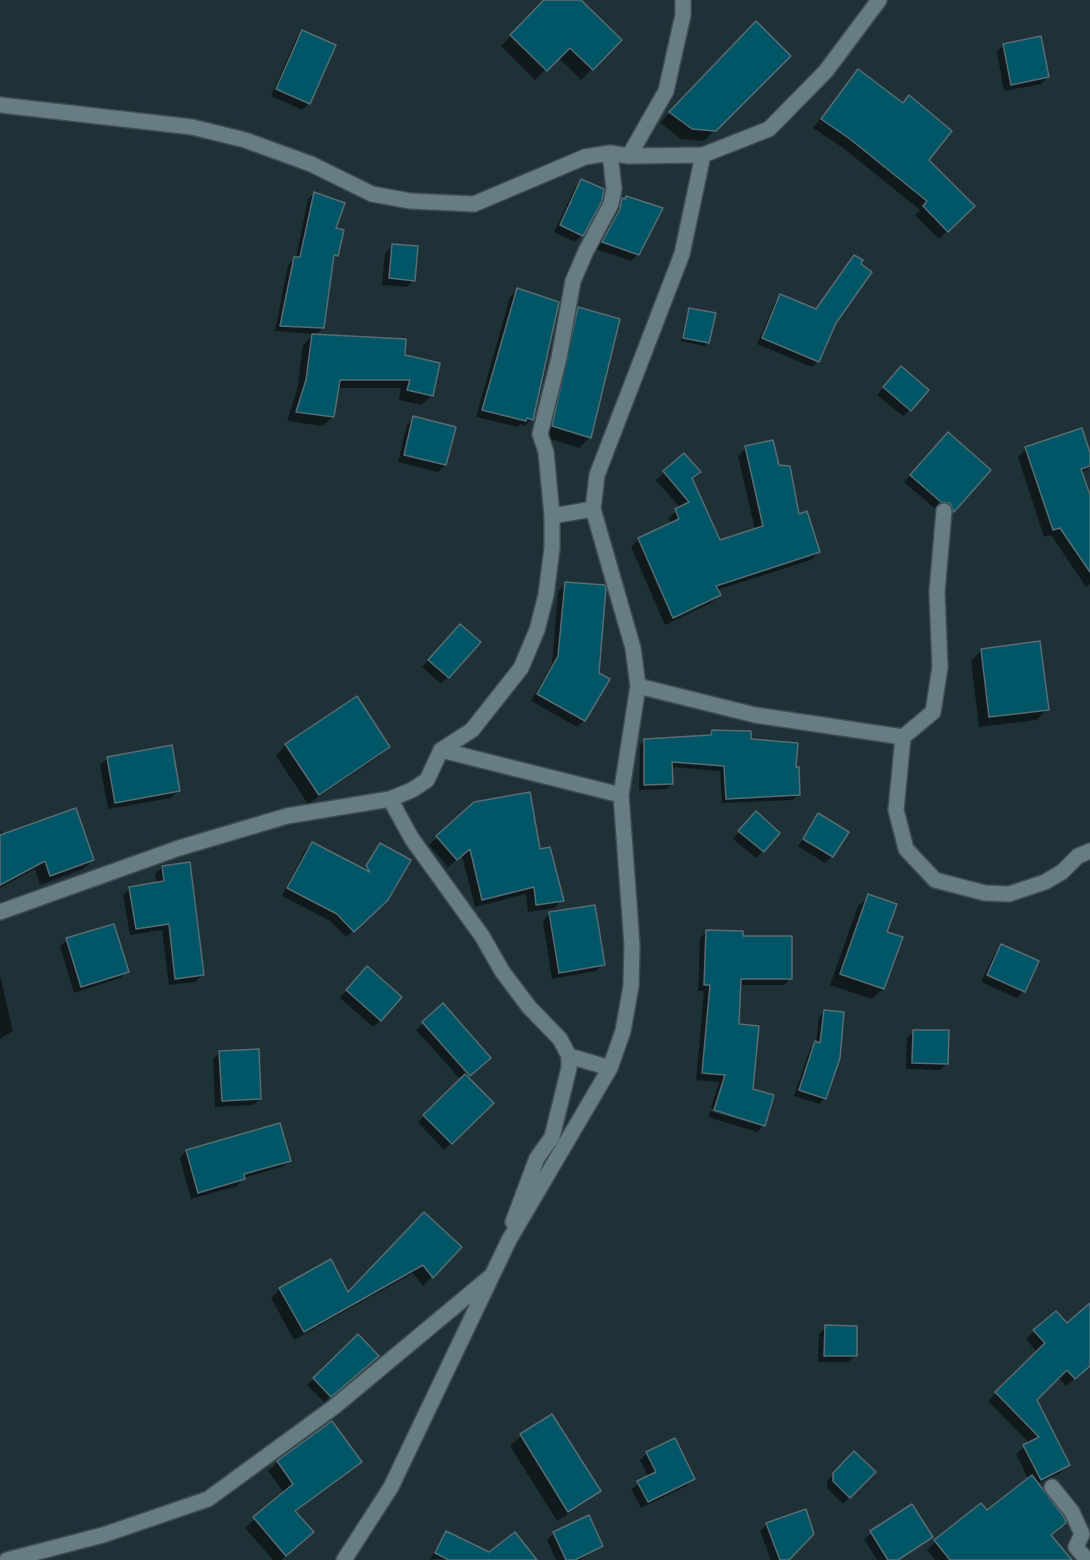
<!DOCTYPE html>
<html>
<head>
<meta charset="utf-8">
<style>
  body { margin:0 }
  canvas { display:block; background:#1e3137 }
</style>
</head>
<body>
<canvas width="1090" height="1560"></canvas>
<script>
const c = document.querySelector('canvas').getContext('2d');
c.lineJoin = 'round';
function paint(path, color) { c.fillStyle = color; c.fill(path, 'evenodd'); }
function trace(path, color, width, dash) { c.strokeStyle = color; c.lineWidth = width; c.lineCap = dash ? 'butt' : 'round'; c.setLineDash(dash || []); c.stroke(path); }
const shadow = new Path2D(`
  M546,0H579L620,40L581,80L558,57L535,80L501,46Z
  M756,23L789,56L704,141L681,139L660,123Z
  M302,32L309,103L302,110L271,96L296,39Z
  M1003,45L1048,77L1041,84L1004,91L997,52Z
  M858,71L927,160L973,206L939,239L915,215L920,210L842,147L813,128Z
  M582,181V235L575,242L554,232L575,188Z
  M314,193L334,229L336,255L332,260L323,327L315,336L404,356L431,396L422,405L399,400L401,388H337L333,416L323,426L287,421L297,390L303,345L314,334L275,331L288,265L296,258L308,199Z
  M623,200L638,254L631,261L596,249L613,217L616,206Z
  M392,246L414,280L407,287L382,285L385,253Z
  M854,257L834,322L818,361L812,367L757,344L775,302L781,296L815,310Z
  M517,290L532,419L525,426L520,424L518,427L476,417L510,297Z
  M579,309L590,437L579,448L542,436L568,319Z
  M690,309L708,343L704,346L681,341L687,312Z
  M894,375L910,410L903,416L877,395Z
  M414,418L445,465L438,472L398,462L407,425Z
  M941,441L989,470L946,517L943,510L934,508L904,482Z
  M746,448L778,467L798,516L819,552L811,560L717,590L719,595L711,603L665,625L631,547L639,539L671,524L668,518L680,508L656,480L684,455L691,479L719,542L755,530L738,456Z
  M1026,449L1090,458V467L1081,474L1090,500V584L1086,587L1051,535L1044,537L1018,457Z
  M565,584L598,673L608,679L584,720L577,727L531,701L552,664L558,591Z
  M453,633L479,642L441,684L422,667Z
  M981,651L1047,709L1037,720L979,727L971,661Z
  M712,732L749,740L794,769L798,794L793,800L722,803L720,771L671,767L672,784L666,789L639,790L640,746L645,740L707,737Z
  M286,745L389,747L378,757L308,804L276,756Z
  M107,759L178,791L171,798L108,809L100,765Z
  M475,804L539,851L562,900L554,908L528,912L526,894L475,907L462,856L448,867L429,845Z
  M819,815L832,856L825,863L798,846Z
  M749,820L778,833L756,858L733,839Z
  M1,830L4,835L93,860L83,869L40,885L35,869L0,888Z
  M312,844L363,870L380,844V907L346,937L330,921L282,896L305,850Z
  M162,867L202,975L195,982L169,985L162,930L130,935L123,895L130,888L157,884L155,874Z
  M869,896L885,933L883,989L872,999L830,985L858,906Z
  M550,914L603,964L596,971L552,979L543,921Z
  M707,931L742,938L791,978L784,985H739L738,1025L752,1090L764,1125L757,1132L708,1117L710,1111L761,1126V1123L711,1108L719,1082L696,1080L704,991H698L700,938Z
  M67,940L127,972L120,978L74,993L60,946Z
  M1001,946L1024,991L1017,998L981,982L995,953Z
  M0,975L13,1031L0,1039Z
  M360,975L380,1020L373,1027L340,998Z
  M443,1005L483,1064L467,1078L492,1103L444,1150L418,1122L461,1080L416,1030Z
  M825,1011V1098L819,1104L794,1096L810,1049L816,1043L819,1017Z
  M914,1031L947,1063L940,1070L906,1069L907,1038Z
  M220,1052L260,1099L253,1105L215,1107L213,1059Z
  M186,1151L289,1160L282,1167L243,1178L237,1186L191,1199L180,1158Z
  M459,1248L423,1286L413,1273L294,1340L271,1298L280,1289L348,1294Z
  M1090,1307V1365L1066,1386L1058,1377L1035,1400L1068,1465L1060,1473L1037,1484L1054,1560H935L927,1550L935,1542L981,1505L986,1512L1029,1480L1016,1454L1029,1443L988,1401L1037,1352L1026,1339L1034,1331L1067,1325Z
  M826,1327L855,1355L848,1362H818L819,1334Z
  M358,1336L370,1363L324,1402L307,1385Z
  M552,1416L599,1491L588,1501L557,1521L510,1446L521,1436Z
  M647,1453L693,1479L686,1486L641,1508L631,1489L649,1478L640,1460Z
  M854,1453L874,1472L843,1504L827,1488V1481Z
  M278,1462H360L294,1512L302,1541L281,1560H273L245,1528L284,1493L268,1471Z
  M911,1506L931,1537L899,1560H877L864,1539Z
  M767,1524L787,1560H771L760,1531Z
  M447,1532L489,1554L526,1560L430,1559Z
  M554,1533L602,1546L580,1560H556L547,1540Z`);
const building = new Path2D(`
  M544,0H581L622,40L593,70L570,48L547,71L510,35Z
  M756,21L791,56L716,131L692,129L669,112Z
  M302,30L336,45L310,104L276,89Z
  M1041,36L1049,77L1011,85L1003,44Z
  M858,69L903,103L909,95L952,131L929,160L975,206L948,232L923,206L927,201L850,139L821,119Z
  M581,179L604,189L602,201L583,236L560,225Z
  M314,192L345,203L336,228L344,230L338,256L334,255L324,328L280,326L294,257H300Z
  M626,196L663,208L639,255L602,242L620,209L622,198L625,199Z
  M392,244L418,246L415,281L389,278Z
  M854,255L863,260L861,264L872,272L836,323L819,362L762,338L780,294L816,309Z
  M517,288L559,302L533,420L527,418L526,421L482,410Z
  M578,307L620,319L591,438L552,426Z
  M689,308L716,313L709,343L683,338Z
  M312,334L406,339L405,355L440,363L433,396L407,390L410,380H340L334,417L296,412L306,380Z
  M901,366L929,390L911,411L883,387Z
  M413,416L456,427L446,465L404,455Z
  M1082,428L1090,453V466L1081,469L1090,495V572L1060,528L1053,530L1025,447Z
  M948,432L991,470L954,512L950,503L941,502L910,475Z
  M773,440L779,465L790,466L799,514L807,511L820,552L716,586L721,595L673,618L638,538L679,519L675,509L689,502L663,471L684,453L701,472L692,478L720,540L763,526L745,446Z
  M565,582L605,585L606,588L599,673L610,679L585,721L537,694L558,656Z
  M460,624L481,642L449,678L428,660Z
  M1040,641L1049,710L989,717L981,649Z
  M357,696L390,747L319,795L285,744Z
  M712,730L751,731V739L798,743L796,767H799L800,795L726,799L724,766L672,762L673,784L644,785V739L711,735Z
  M172,745L180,791L115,803L107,757Z
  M530,792L540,849L550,847L564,901L536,905L534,887L482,900L470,849L457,860L436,836L474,802Z
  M76,808L94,860L50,876L45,861L0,885V835Z
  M756,811L780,833L764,852L738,831Z
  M818,813L849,832L833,857L803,839Z
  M312,842L370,872L366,866L380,843L411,860L388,900L354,932L337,914L287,888Z
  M190,862L204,975L175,979L169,924L136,929L129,887L164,881L162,866Z
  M868,894L897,904L887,932L903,937L884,989L840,974Z
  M595,905L605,965L559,973L549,912Z
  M114,924L129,972L81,987L66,938Z
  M706,930L743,931V936H792V979H741L739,1024L759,1026L753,1089L774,1095L765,1126L714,1110L725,1075L702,1073L710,985H704Z
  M1001,944L1039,961L1025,992L987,975Z
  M367,966L402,997L381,1021L346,990Z
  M443,1003L491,1058L470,1076L422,1022Z
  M824,1010L844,1012L840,1058L826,1099L799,1090L815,1041L820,1043Z
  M913,1030H949L948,1064L912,1063Z
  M259,1049L261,1099L222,1101L219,1051Z
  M465,1074L494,1103L452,1144L423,1115Z
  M280,1123L291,1161L244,1174L245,1179L198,1193L186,1150Z
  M424,1212L462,1247L433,1278L423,1265L304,1332L279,1288L331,1259L348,1292Z
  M1090,1303V1366L1075,1379L1067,1370L1037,1400L1070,1465L1041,1480L1023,1445L1039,1437L995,1392L1045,1343L1033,1330L1056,1311L1067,1323Z
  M825,1325L857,1326V1356H824Z
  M358,1334L379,1356L331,1397L313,1378Z
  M552,1414L601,1491L568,1512L520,1434Z
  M332,1421L362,1462L295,1511L314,1532L286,1556L253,1517L293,1484L277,1461Z
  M675,1438L695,1479L648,1502L637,1481L656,1472L646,1452Z
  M854,1451L876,1472L850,1498L833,1481V1473Z
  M1032,1475L1064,1517L1066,1523L1051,1535L1072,1560H950L934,1540L981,1503L987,1510Z
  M912,1504L933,1537L898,1560H888L870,1531Z
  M806,1509L814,1534L789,1560H780L766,1523Z
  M589,1515L603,1546L575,1560H566L553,1532Z
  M446,1531L489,1552L515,1532L537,1560H449L435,1553Z`);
const minor = new Path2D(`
  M0,105L192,127L245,140L311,164L372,194L410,201L474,204L585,157L610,153L629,156L703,155L769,129L826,71L879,0
  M629,156L666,91L683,15V0
  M552,516L546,452L540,434L559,358L573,281L586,251L611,204L614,189L610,153
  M638,686L755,715L903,737L933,712L940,667L937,592L944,511
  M903,737L896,810L906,849L935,880L985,893L1009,894L1045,882L1062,872L1078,856L1090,851
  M441,750L621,795
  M390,799L412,839L482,936L502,971L529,1007L560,1039L569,1056V1068L552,1137L537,1158L513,1222
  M0,912L179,848L287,816L390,799L412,790L427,780L441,750L472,730L521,668L537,630L546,595L552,548V516L593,509L597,475L682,254L703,155
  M569,1056L610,1068
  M1052,1487L1072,1512L1082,1534L1076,1547L1087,1560
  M7,1560L103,1535L208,1499L334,1407L490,1277
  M344,1560L391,1487L509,1240L610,1068L623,1031L631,986L632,945L621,795L638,686L633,648L593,509`);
paint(shadow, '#0007');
paint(building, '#005667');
trace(building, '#576d73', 1.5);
trace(minor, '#3d4e53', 18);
trace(minor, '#677c83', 15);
</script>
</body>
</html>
